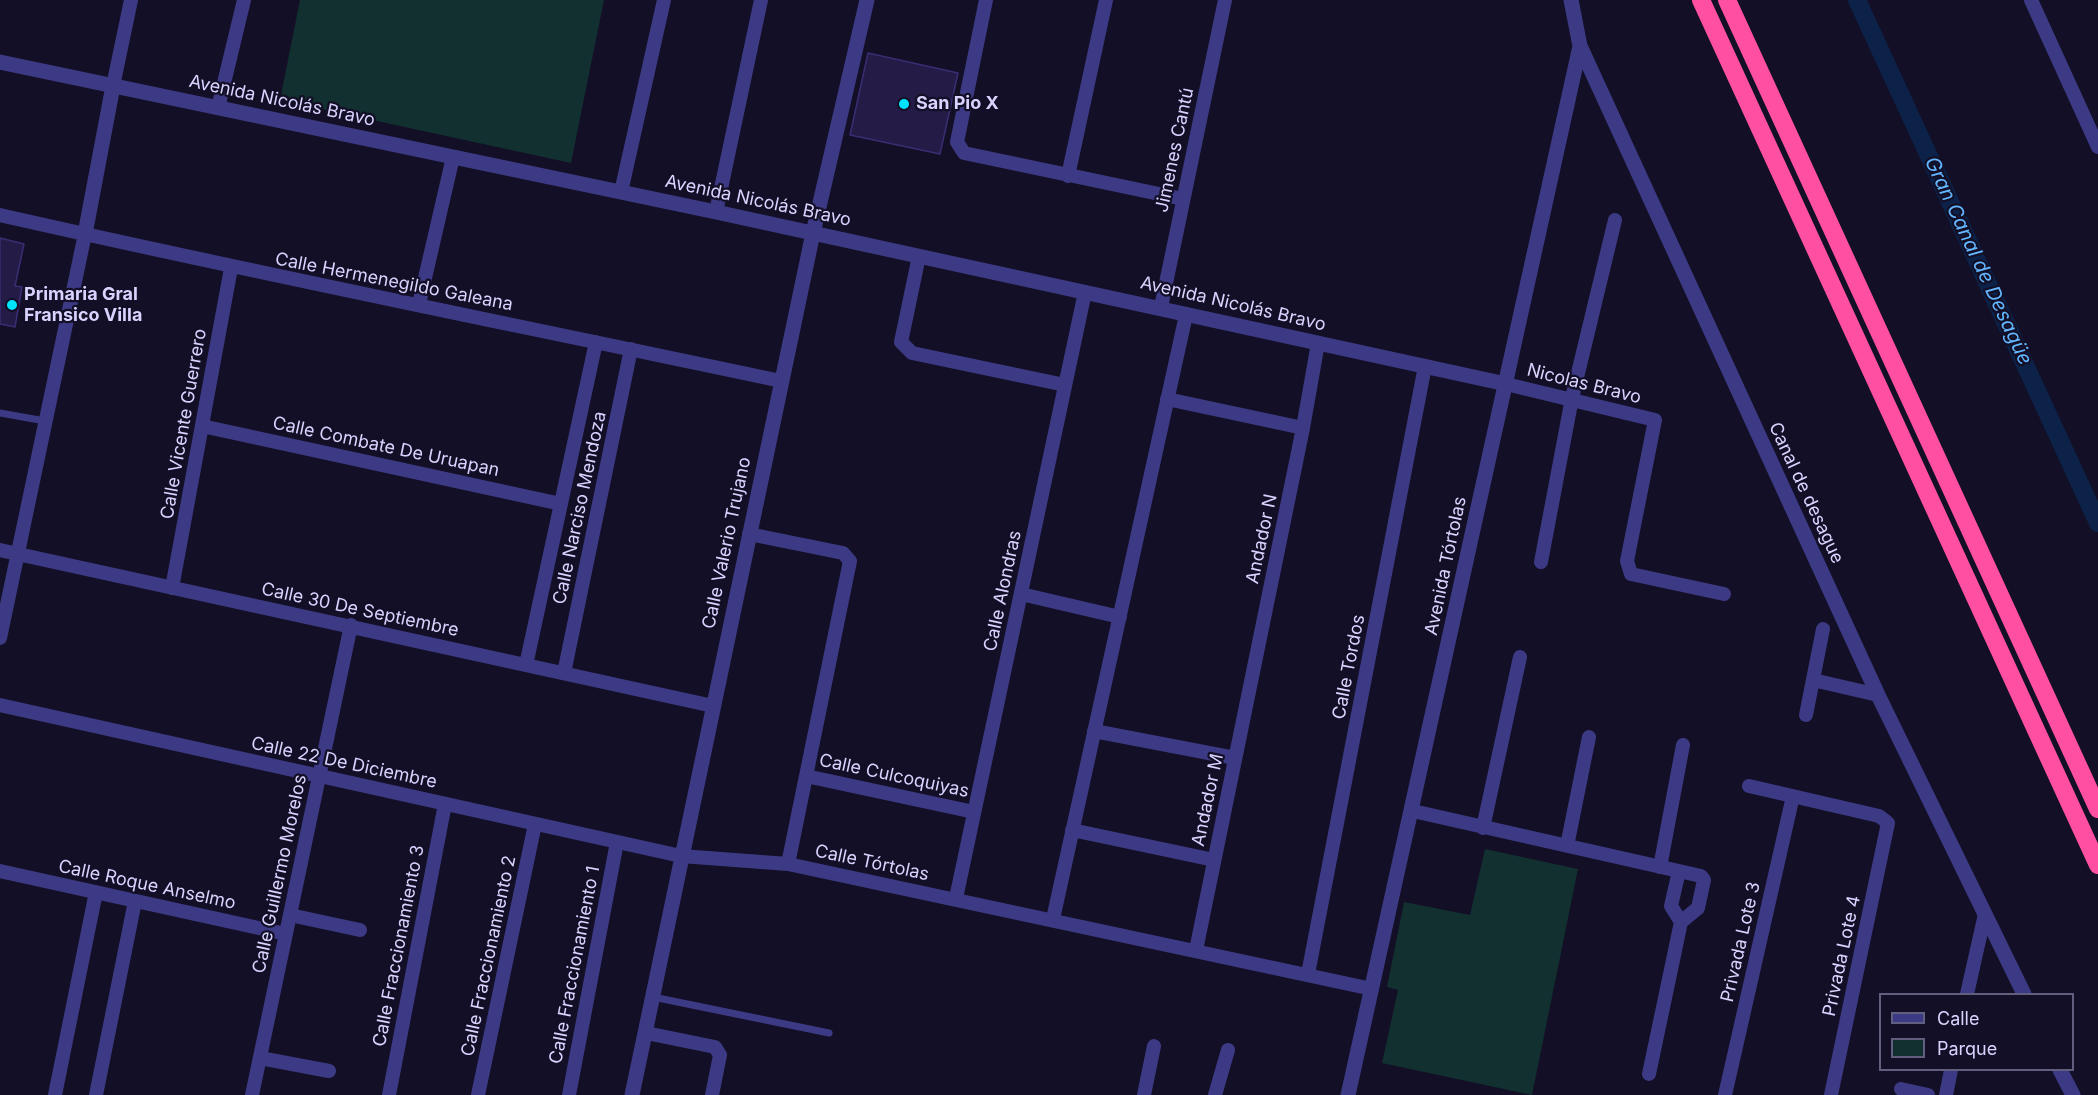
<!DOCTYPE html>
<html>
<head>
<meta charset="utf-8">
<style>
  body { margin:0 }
  #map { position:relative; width:2098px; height:1095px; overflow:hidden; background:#130f26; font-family:Inter,sans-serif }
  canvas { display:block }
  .legend { position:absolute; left:1879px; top:993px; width:195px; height:78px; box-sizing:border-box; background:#130f26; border:2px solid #625e7d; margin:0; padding:8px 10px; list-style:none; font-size:18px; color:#d9d4ff }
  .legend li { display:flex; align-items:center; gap:12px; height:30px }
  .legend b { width:30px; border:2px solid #625e7d }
</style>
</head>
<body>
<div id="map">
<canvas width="2098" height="1095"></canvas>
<ul class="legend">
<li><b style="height:8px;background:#3d3a85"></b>Calle</li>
<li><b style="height:16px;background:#12302f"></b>Parque</li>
</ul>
</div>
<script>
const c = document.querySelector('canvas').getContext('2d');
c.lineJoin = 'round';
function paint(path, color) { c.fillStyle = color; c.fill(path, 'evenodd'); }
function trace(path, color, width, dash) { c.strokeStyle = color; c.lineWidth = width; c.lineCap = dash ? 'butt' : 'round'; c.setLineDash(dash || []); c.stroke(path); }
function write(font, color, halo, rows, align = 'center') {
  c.font = font + ' Inter,sans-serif'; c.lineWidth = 4.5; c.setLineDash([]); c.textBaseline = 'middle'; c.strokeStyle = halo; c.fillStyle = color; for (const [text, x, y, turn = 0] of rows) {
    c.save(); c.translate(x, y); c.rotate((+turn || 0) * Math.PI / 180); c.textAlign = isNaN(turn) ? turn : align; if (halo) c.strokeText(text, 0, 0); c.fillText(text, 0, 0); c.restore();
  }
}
const green = new Path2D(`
  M300,0H604L571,163L280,100Z
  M1485,849L1578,869L1532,1095L1382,1063L1398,990L1387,987L1404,902L1470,915Z`);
const canal = new Path2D(`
  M1857,0L2098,523`);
const building = new Path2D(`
  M868,53L958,73L940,154L850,135Z
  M0,238L24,244L15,286L22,287L15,327L0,324Z`);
const service = new Path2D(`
  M0,413L45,421
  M653,997L829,1033`);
const minor = new Path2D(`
  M986,0L957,142L964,153L1183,199
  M2031,0L2098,147
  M113,86L131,0
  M218,108L244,0
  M1068,176L1106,0
  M621,192L664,0
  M716,212L761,0
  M0,215C260,274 521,326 781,381
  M919,256L901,342L912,353L1065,385
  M419,304L453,157
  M1161,307L1225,0
  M1506,384L1655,420L1627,561L1631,574L1724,594
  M1167,399L1303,428
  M202,426L561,504
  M749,534L843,553L850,561L788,864
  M0,550L713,706
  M1541,562L1572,398L1615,220
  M172,588L231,268
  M1021,594L1120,617
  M0,638L85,234
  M526,665L596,342
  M564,673L631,349
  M1813,680L1878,695
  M0,705L681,856L788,864L1372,989
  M1806,715L1823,629
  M1094,731L1235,758
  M806,776L974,812
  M1749,786L1879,816L1888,823L1831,1095
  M1413,811L1701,876L1704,880L1698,908L1681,922L1649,1074
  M1483,828L1520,657
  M1072,830L1214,860
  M1567,846L1589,737
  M1660,867L1683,745
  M0,871L286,934
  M1679,871L1671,906L1681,922
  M956,898L1085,292
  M290,915L360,930
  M1053,919L1186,315
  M1196,950L1303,428L1318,343
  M1308,974L1425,366
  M1967,994L1985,914
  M646,1033L715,1047L720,1055L712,1095
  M260,1058L329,1071
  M1901,1089L1928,1095
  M55,1095L96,892
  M96,1095L135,901
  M252,1095L351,625
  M389,1095L445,804
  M478,1095L535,824
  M569,1095L617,842
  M1144,1095L1154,1046
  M1215,1095L1228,1050
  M1725,1095L1793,796
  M1946,1095L1951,1070`);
const tertiary = new Path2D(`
  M1571,0L1580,46L1878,695L2024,994
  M0,62L716,212L1506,384
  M85,234L113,86
  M2060,1070L2073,1095
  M632,1095L813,233L867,0
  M1348,1095L1580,46`);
const motorway = new Path2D(`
  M1701,0L2098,865
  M1727,0L2098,809`);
const markers = [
  [904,104,6,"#00e5ff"],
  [12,305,6,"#00e5ff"]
];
const streetNames = [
  ["Avenida Nicolás Bravo",282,101,12],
  ["Jimenes Cantú",1175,150,-78],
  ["Avenida Nicolás Bravo",758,201,12],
  ["Calle Hermenegildo Galeana",394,282,11],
  ["Avenida Nicolás Bravo",1233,304,13],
  ["Nicolas Bravo",1584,384,14],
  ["Calle Vicente Guerrero",184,424,-80],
  ["Calle Combate De Uruapan",386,447,12],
  ["Canal de desague",1806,493,65],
  ["Calle Narciso Mendoza",580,508,-78],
  ["Andador N",1262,539,-78],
  ["Calle Valerio Trujano",727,543,-78],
  ["Avenida Tórtolas",1446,566,-78],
  ["Calle Alondras",1003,591,-78],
  ["Calle 30 De Septiembre",360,610,12],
  ["Calle Tordos",1349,667,-79],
  ["Calle 22 De Diciembre",344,763,12],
  ["Calle Culcoquiyas",894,776,12],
  ["Andador M",1208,800,-78],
  ["Calle Tórtolas",872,863,12],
  ["Calle Guillermo Morelos",280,874,-78],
  ["Calle Roque Anselmo",147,885,12],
  ["Privada Lote 3",1741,942,-77],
  ["Calle Fraccionamiento 3",399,946,-79],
  ["Calle Fraccionamiento 2",489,956,-78],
  ["Privada Lote 4",1842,956,-78],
  ["Calle Fraccionamiento 1",575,965,-79]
];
const poiNames = [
  ["San Pio X",916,104],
  ["Primaria Gral",24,295],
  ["Fransico Villa",24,316]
];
const waterNames = [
  ["Gran Canal de Desagüe",1978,261,65]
];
paint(green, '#12302f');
trace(canal, '#0c2248', 18);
paint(building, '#241b47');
trace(building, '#3b2d73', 1.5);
trace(service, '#3d3a85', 7);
trace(minor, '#3d3a85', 14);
trace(tertiary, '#3d3a85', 15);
trace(motorway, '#ff4fa3', 18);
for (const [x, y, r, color] of markers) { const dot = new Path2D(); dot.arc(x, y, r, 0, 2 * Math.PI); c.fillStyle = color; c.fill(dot); trace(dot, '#130f26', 2); }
write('18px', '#d9d4ff', '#130f26', streetNames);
write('bold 18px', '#d9d4ff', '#130f26', poiNames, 'left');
write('italic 20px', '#62b6ff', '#130f26', waterNames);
</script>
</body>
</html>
